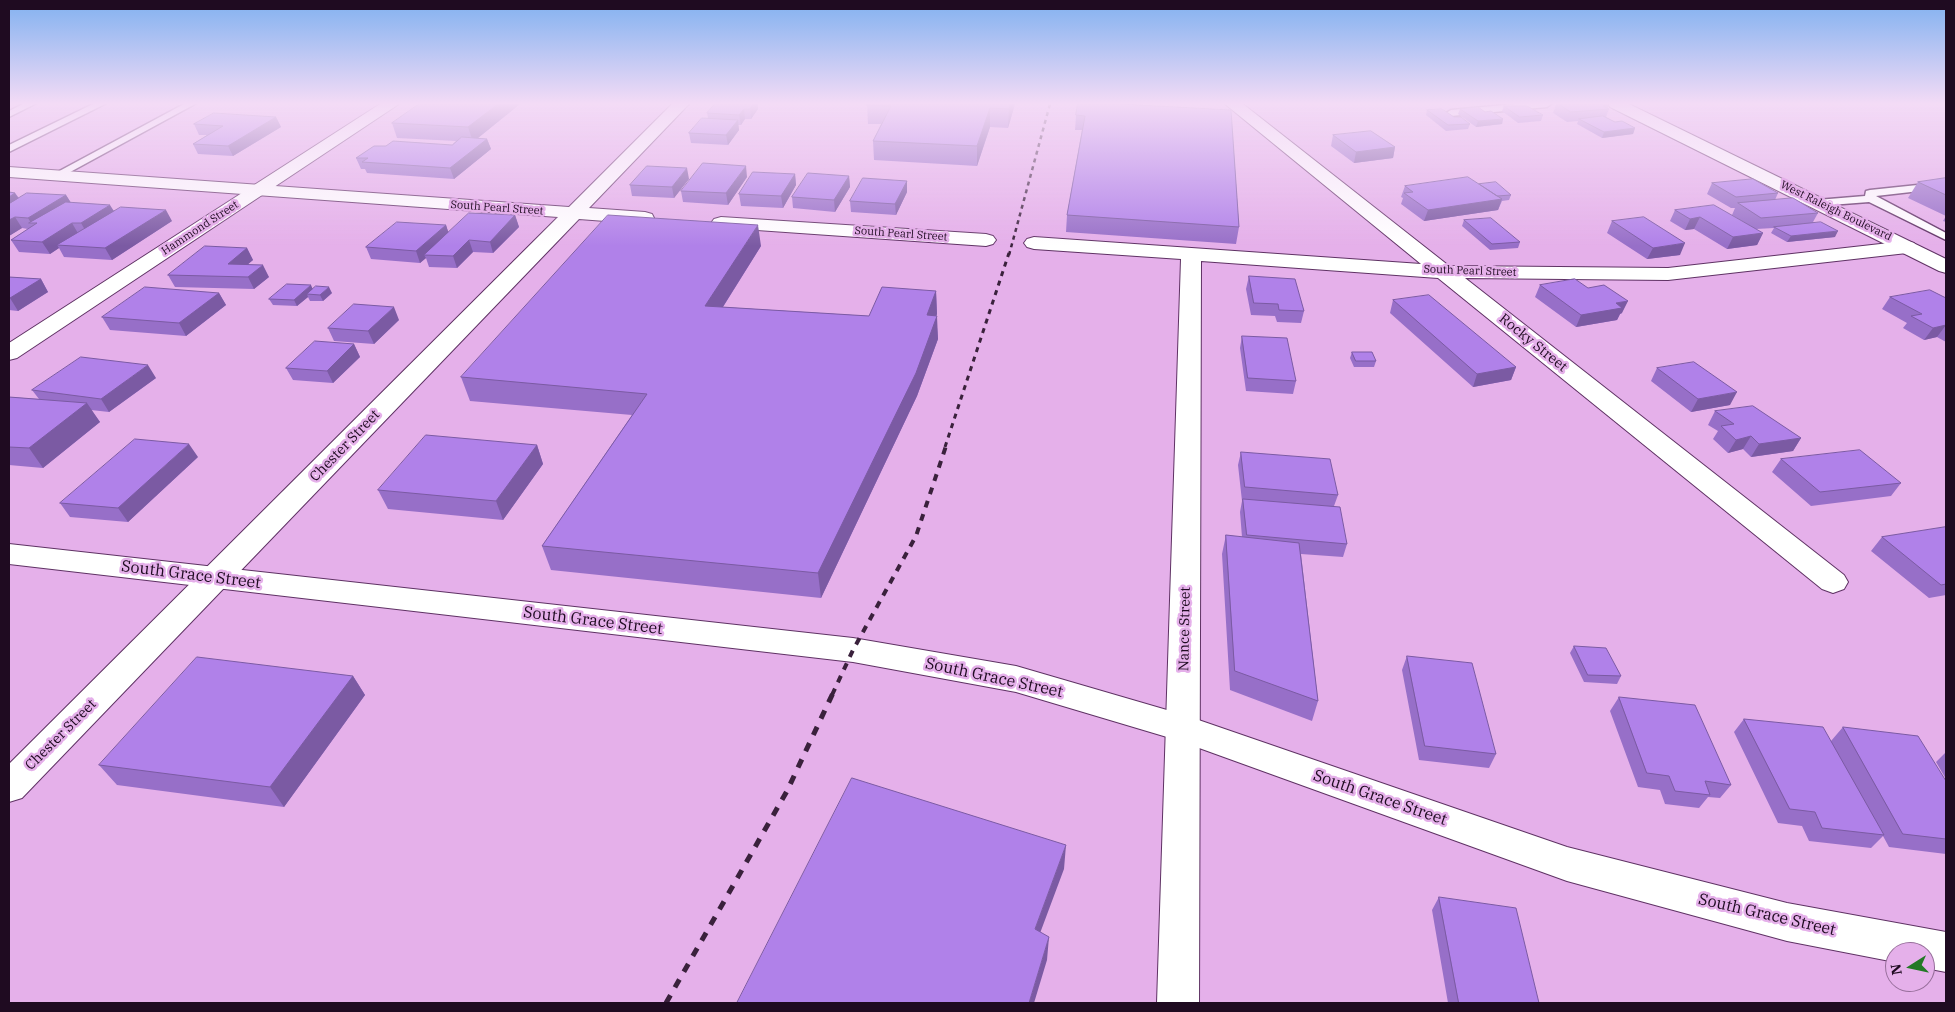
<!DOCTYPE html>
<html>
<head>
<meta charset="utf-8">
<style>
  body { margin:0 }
  #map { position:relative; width:1955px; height:1012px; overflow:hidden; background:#e5b0ea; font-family:"IBM Plex Serif",serif }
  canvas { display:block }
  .frame { position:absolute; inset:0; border:10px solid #1f0b21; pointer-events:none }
  .north { position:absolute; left:1885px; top:942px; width:50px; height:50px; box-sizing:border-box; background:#e5b0ea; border:1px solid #966e9a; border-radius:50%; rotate:260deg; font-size:14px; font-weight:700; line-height:20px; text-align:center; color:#1f0b21 }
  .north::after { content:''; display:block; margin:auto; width:18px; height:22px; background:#237926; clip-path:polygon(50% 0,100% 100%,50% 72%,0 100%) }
</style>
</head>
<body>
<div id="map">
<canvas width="1955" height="1012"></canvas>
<div class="frame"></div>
<div class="north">N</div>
</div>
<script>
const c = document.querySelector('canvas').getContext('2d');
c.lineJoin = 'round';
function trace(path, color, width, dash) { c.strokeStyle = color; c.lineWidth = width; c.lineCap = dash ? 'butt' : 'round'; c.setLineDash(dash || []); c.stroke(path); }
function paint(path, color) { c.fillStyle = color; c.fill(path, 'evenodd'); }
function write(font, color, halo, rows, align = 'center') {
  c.font = font + ' "IBM Plex Serif",serif'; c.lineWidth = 5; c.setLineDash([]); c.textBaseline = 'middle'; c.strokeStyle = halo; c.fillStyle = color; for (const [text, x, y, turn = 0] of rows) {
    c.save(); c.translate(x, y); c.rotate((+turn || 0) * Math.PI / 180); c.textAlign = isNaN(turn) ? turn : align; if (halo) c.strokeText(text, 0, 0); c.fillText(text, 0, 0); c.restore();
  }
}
const lane = new Path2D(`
  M23,104H35L9,117V111Z
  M93,104H105L9,152V145Z
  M184,104H195L61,177H53L52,175Z
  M1515,104H1551L1547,107L1451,116L1446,113L1451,110Z
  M1946,182V188L1876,196L1946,233V240L1869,202L1817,206L1812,203L1817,200L1865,196L1866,191L1870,190Z`);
const street = new Path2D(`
  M672,104H689L589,208L645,212L652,214L654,218L652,222L645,224L579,219L22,798L9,802V764L558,217L9,177V167L569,207Z
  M1225,104H1243L1449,266L1668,268L1907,241L1914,243L1917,247L1914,251L1907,253L1668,280L1465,278L1844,575L1848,582L1844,589L1833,593L1822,589L1438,278L1201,261L1199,1003H1157L1181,259L1034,249L1027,247L1024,243L1027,239L1034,237L1421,264Z
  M721,217L986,234L993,236L996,240L993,244L986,246L714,227L711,223L714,219Z`);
const secondary = new Path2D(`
  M380,104H399L17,358L9,360V343Z
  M9,544L853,638L1016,666L1184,715L1567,847L1787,903L1946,932V972L1925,968V952H1895V962L1787,941L1567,881L1177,740L1016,692L853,662L9,564Z`);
const primary = new Path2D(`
  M1608,104H1629L1946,259V273L1939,271L1610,107Z`);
const railFar3 = new Path2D(`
  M1009,255L1050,104`);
const railFar2 = new Path2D(`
  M945,447L1009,253`);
const railFar1 = new Path2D(`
  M832,695L853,650L916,536L946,446`);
const rail = new Path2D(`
  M666,1003L787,791L833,693`);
const wall = new Path2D(`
  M419,104H520L478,138L487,139L491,149L454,179L367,173L365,169H361L356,158L386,146L452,145L456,141L397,138L392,123Z
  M715,104L758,109L751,119H745L741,125H738L739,130L728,145L691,143L689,133L708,118L707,113Z
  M1015,104L1008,128L990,127L977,166L874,160L873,141L881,124H868L867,105Z
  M1556,104H1608L1609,105L1608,109H1609L1606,117L1615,122L1635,128L1633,134L1602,138L1577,124L1578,121L1567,122L1553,113Z
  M1504,106L1543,115L1541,121L1518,123L1502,111Z
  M1460,109L1485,112L1503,119L1502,124L1476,127L1458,114Z
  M1231,110L1239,227L1236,244L1066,232L1067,215L1082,130H1075L1076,115Z
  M1427,110L1454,117L1470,124L1468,129L1446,131L1426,115Z
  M276,117L281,127L233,156L198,154L193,144L207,135H199L194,124Z
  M1333,135L1395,147L1393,158L1354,163L1331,146Z
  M795,174L796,185L783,208L741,206L739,194Z
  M849,176L850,187L835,212L793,208L792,197Z
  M747,177L728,205L683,202L681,191Z
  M1946,178V222L1943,221L1946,216L1908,198L1918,182Z
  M689,179L674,198L632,196L630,185Z
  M907,181V192L896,215L851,212L850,201Z
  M1712,183L1778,193L1775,200L1818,213L1813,222L1835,237L1787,242L1771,233L1774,228L1756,229L1763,233L1757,245L1727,249L1694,229L1685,230L1670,221L1675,210L1743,222L1732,215L1735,208H1731L1707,194Z
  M1479,184L1511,195L1509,200L1502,201L1498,210L1424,221L1401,204L1403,198L1401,197L1405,186Z
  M9,192L15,193L19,198L66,195L71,203L172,221L112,260L64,257L59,248L50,254L19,252L11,240L28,229L22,228L9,236Z
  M515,215L519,227L493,253L473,252L457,268L429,267L426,258L420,263L371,259L366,247L446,225L448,232Z
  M1464,220L1520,242L1518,248L1490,250L1462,226Z
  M1612,221L1680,255L1647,259L1607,233Z
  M761,246L723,307L869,316L936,291L937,314L936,316L938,339L917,396L821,598L551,570L542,546L632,415L470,401L461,377Z
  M247,248L253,260L248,264L269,277L254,289L175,287L168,275Z
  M1249,276L1304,311L1301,323L1277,322L1275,316L1251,315L1246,289Z
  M9,277L41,279L48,292L18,311L9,310Z
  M1540,285L1622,313L1620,314L1617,320L1576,327L1535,297Z
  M313,289L332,293L323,301H310L308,297L297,306L273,305L269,299Z
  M219,293L226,305L186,336L110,330L102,317Z
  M1890,297L1946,298V342L1937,337L1924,340L1903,328L1907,323L1882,309Z
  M1393,300L1516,367L1511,380L1473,387L1390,313Z
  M399,320L374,344L334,341L328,328Z
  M1242,336L1296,381L1293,394L1246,391L1240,348Z
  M354,344L360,357L333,383L293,380L286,368Z
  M1352,352L1376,361L1374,367H1354L1350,358Z
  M1657,368L1730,405L1691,412L1651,381Z
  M156,378L109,412L91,410L100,422L43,468L9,465V397L39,399L32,390Z
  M1715,411L1801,438L1793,451L1751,457L1743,449L1728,453L1713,439L1718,431L1708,425Z
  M537,445L543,464L503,520L388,509L378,490Z
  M1241,452L1338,495L1334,506L1347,544L1343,557L1301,554L1318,701L1312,721L1230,690L1222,554L1226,535L1242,537L1240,512L1242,501L1238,465Z
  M198,457L128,522L70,517L60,503Z
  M1781,459L1901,483L1891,496L1811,506L1772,472Z
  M1946,527V595L1929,598L1871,551L1882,537Z
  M1574,646L1621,676L1617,684L1584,682L1570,653Z
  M1407,656L1496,754L1489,768L1419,760L1402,670Z
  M353,676L365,695L284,807L117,785L99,765Z
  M1619,697L1731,785L1720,798L1708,797L1699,808L1665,804L1660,790L1638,787L1610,711Z
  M1744,719L1831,741L1843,727L1946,781V854L1889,847L1883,836L1871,848L1809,841L1802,826L1778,823L1734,732Z
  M1946,752V779L1936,762Z
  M1439,897L1539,1003H1448L1432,910Z`);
const shadedWall = new Path2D(`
  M498,104H520L473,142L468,127Z
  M753,104H758V109L751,119L750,109Z
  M1010,104H1015L1008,128L1009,109Z
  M990,108V127L977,166V146Z
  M744,109L745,119L741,125L739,115Z
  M276,117L281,127L233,156L228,146Z
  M1503,119L1502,124L1476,127L1478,121Z
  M738,120L739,130L728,145L726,135Z
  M1635,128L1633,134L1602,138L1604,132Z
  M487,139L491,149L454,179L450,168Z
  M1395,147L1393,158L1354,163L1356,152Z
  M746,166L747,177L728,205L726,193Z
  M687,168L689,179L674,198L672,187Z
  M795,174L796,185L783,208L781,196Z
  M849,176L850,187L835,212L834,200Z
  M907,181V192L896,215L895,204Z
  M15,193L22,204L9,212V197Z
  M66,195L73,206L37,223H31L28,218Z
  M1502,199L1498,210L1424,221L1428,210Z
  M110,205L117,216L88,235L81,223Z
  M166,210L172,221L112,260L105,248Z
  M515,215L519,227L493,253L490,242Z
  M15,217L22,228L9,236V220Z
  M1700,217L1694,229L1685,230L1690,219Z
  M72,223L79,235L57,245L59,248L50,254L42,242Z
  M446,225L450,237L424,255L426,258L420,263L416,251Z
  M758,225L761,246L709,329L705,306Z
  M1838,231L1835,237L1787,242L1791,236Z
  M1763,233L1757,245L1727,249L1733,237Z
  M469,240L473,252L457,268L453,256Z
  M1685,243L1680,255L1647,259L1653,248Z
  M247,248L253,260L234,276L228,264Z
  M263,265L269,277L254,289L248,277Z
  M41,279L48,292L18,311L10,298Z
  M311,285L314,292L307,294L308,297L297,306L294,300Z
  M329,287L332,293L323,301L320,295Z
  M936,291L937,314L928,338L927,315Z
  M219,293L226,305L186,336L179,323Z
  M1628,301L1622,313L1620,314L1617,320L1576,327L1581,315L1616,303Z
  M394,307L399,320L374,344L368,331Z
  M937,316L938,339L917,396L821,598L818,573Z
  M1946,325L1937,337L1924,340L1933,328Z
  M354,344L360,357L333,383L327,371Z
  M148,365L156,378L109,412L101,399Z
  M1516,367L1511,380L1473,387L1477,374Z
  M1737,392L1730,405L1691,412L1698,399Z
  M87,403L100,422L43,468L29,448Z
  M1751,436L1743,449L1728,453L1736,440Z
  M1801,438L1793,451L1751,457L1759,444Z
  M189,444L198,457L128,522L118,508Z
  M537,445L543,464L503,520L496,501Z
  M353,676L365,695L284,807L270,787Z
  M1066,845L1064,869L1033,952L1035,929Z
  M1049,937L1047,960L1034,1003H1029Z`);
const building = new Path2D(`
  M419,104H498L468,127L392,123Z
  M715,104H753L750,109H744L739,115L707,113Z
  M868,104H1010L1009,109L990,108L977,146L873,141L891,106L867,105Z
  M1078,104H1121L1231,110L1239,227L1067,215L1085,116L1076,115Z
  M1559,104H1608L1609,105L1603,106L1609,109L1571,112Z
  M1504,106H1527L1543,115L1520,117Z
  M1478,107L1485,112L1491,111L1503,119L1478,121L1460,109Z
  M1442,109L1454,117H1461L1470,124L1448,125L1427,110Z
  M214,113L276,117L228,146L193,144L223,126L194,124Z
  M1603,116L1615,122L1622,121L1635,128L1604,132L1579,119Z
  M702,118L738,120L726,135L689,133Z
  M1371,131L1395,147L1356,152L1333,135Z
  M462,137L487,139L450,168L362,162L368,158H356L374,146H386L393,141L452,145Z
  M703,163L746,166L726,193L681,191Z
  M647,166L687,168L672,187L630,185Z
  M753,172L795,174L781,196L739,194Z
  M808,173L849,176L834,200L792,197Z
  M1468,177L1502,199L1428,210L1404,193L1413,192L1405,186Z
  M863,178L907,181L895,204L850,201Z
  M1946,178V195L1918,182Z
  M1753,179L1778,193L1736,197L1712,183Z
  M1496,182L1511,195L1497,196L1479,184Z
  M9,192L15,193L9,197Z
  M27,193L66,195L28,218L15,217L9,220V204Z
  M1793,198L1818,213L1761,218L1738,203Z
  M66,202L110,205L81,223H72L42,242L11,240L37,223H29Z
  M1714,205L1763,233L1733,237L1700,217L1690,219L1675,210Z
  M121,207L166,210L105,248L57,245Z
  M469,213L515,215L490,242L469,240L453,256L424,255Z
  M608,215L758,225L705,306L869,316L882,287L936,291L927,315L937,316L916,373L818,573L542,546L647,394L461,377Z
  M1644,217L1685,243L1653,248L1612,221Z
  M1491,218L1520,242L1492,244L1464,220Z
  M397,222L446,225L416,251L366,247Z
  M1821,222L1838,231L1791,236L1774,227Z
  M205,246L247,248L228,264L263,265L248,277L168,275Z
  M1249,276L1295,279L1304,311L1279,310L1278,304L1254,303Z
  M9,277L41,279L10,298H9Z
  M1575,279L1588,288L1604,285L1628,301L1616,303L1622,308L1581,315L1540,285Z
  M287,284L311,285L294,300L269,299Z
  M316,286L329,287L320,295L307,294Z
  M145,287L219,293L179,323L102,317Z
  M1930,290L1946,298V325L1933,328L1911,316L1922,314L1890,297Z
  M1429,295L1516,367L1477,374L1393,300Z
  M354,304L394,307L368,331L328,328Z
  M1242,336L1287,338L1296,381L1248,378Z
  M315,341L354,344L327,371L286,368Z
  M1352,352H1372L1376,361H1356Z
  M81,357L148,365L101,399L32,390Z
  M1694,362L1737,392L1698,399L1657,368Z
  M9,397L87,403L29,448L9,447Z
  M1753,406L1801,438L1759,444L1751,436L1736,440L1721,426L1734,424L1715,411Z
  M426,435L537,445L496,501L378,490Z
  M135,439L189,444L118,508L60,503Z
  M1860,450L1901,483L1820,492L1781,459Z
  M1241,452L1330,459L1338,495L1245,487Z
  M1243,499L1340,507L1347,544L1247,535Z
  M1946,527V584L1941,585L1882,537Z
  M1226,535L1299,543L1318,701L1235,671Z
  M1574,646L1606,648L1621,676L1588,675Z
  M1407,656L1472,663L1496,754L1425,746Z
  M197,657L353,676L270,787L99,765Z
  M1619,697L1695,705L1731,785L1705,781L1710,795L1675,791L1669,776L1647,773Z
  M1744,719L1823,727L1884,835L1822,828L1815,812L1790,809Z
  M1843,727L1918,736L1946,781V839L1903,834Z
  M852,778L1066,845L1035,929L1049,937L1029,1003H737Z
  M1439,897L1516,908L1539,1003H1459Z`);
const farStreetnames = [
  ["South Pearl Street",497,208,4],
  ["West Raleigh Boulevard",1836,211,26],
  ["Hammond Street",200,228,-33],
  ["South Pearl Street",901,234,4],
  ["South Pearl Street",1470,271,2]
];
const streetNames = [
  ["Rocky Street",1533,343,39],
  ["Chester Street",345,446,-46],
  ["Nance Street",1185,629,-89],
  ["Chester Street",61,735,-45]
];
const nearStreetnames = [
  ["South Grace Street",191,575,7],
  ["South Grace Street",593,621,7],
  ["South Grace Street",994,678,12],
  ["South Grace Street",1380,798,19],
  ["South Grace Street",1767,915,13]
];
trace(lane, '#5f3264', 3);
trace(street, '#5f3264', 2);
trace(secondary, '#5f3264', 2);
trace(primary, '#5f3264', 2);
paint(lane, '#fff');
paint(street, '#fff');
paint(secondary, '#fff');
paint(primary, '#fff');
trace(railFar3, '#3a213c', 2.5, [4, 4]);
trace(railFar2, '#3a213c', 3, [5, 5]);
trace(railFar1, '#3a213c', 4, [7, 7]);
trace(rail, '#3a213c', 5, [9, 9]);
paint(wall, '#976fc8');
paint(shadedWall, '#7b5aa3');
paint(building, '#b081e9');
trace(building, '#7b5aa3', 1);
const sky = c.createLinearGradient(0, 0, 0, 246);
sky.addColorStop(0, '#81b1f0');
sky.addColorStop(0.42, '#f3dbf6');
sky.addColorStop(1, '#f3dbf600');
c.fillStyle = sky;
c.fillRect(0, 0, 1955, 246);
write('11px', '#1f0b21', '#e5b0ea', farStreetnames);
write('14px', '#1f0b21', '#e5b0ea', streetNames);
write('16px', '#1f0b21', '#e5b0ea', nearStreetnames);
</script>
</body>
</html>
